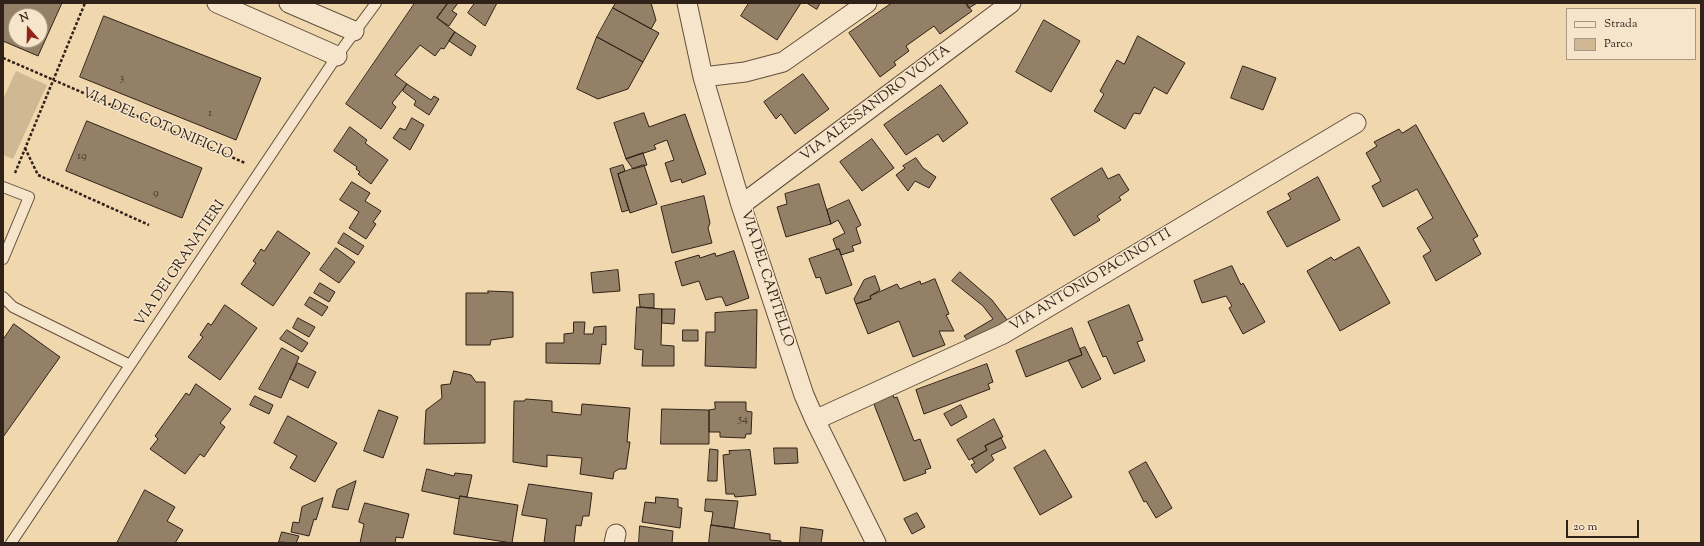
<!DOCTYPE html>
<html>
<head>
<meta charset="utf-8">
<style>
  body { margin:0 }
  #map { position:relative; width:1704px; height:546px; overflow:hidden; background:#f1d7ad; font-family:"Sorts Mill Goudy",serif }
  canvas { display:block }
  .frame { position:absolute; inset:0; border:4px solid #302219; pointer-events:none }
  .legend { position:absolute; left:1566px; top:8px; width:130px; height:52px; box-sizing:border-box; background:#f6e5ca; border:1px solid #a79783; margin:0; padding:5px 7px; list-style:none; font-size:12px; color:#302219 }
  .legend li { display:flex; align-items:center; gap:8px; height:20px }
  .legend b { width:20px; border:1px solid #a79783 }
  .north { position:absolute; left:8px; top:8px; width:40px; height:40px; box-sizing:border-box; background:#f6e5ca; border:1px solid #a79783; border-radius:50%; rotate:340deg; font-size:11px; font-weight:700; line-height:16px; text-align:center; color:#302219 }
  .north::after { content:''; display:block; margin:auto; width:14px; height:18px; background:#8f2418; clip-path:polygon(50% 0,100% 100%,50% 72%,0 100%) }
  .scale { position:absolute; left:1566px; top:520px; width:73px; height:18px; box-sizing:border-box; border:2px solid #302219; border-top:0; padding-left:5px; font-size:12px; line-height:14px; white-space:nowrap; color:#302219; -webkit-text-stroke:3px #f6e5ca; paint-order:stroke }
</style>
</head>
<body>
<div id="map">
<canvas width="1704" height="546"></canvas>
<div class="frame"></div>
<ul class="legend">
<li><b style="height:5px;background:#f6e5ca"></b>Strada</li>
<li><b style="height:11px;background:#d0b894"></b>Parco</li>
</ul>
<div class="north">N</div>
<div class="scale">20 m</div>
</div>
<script>
const c = document.querySelector('canvas').getContext('2d');
c.lineJoin = 'round';
function paint(path, color) { c.fillStyle = color; c.fill(path, 'evenodd'); }
function trace(path, color, width, dash) { c.strokeStyle = color; c.lineWidth = width; c.lineCap = dash ? 'butt' : 'round'; c.setLineDash(dash || []); c.stroke(path); }
function write(font, color, halo, rows, align = 'center') {
  c.font = font + ' "Sorts Mill Goudy",serif'; c.lineWidth = 3; c.setLineDash([]); c.textBaseline = 'middle'; c.strokeStyle = halo; c.fillStyle = color; for (const [text, x, y, turn = 0] of rows) {
    c.save(); c.translate(x, y); c.rotate((+turn || 0) * Math.PI / 180); c.textAlign = isNaN(turn) ? turn : align; if (halo) c.strokeText(text, 0, 0); c.fillText(text, 0, 0); c.restore();
  }
}
const green = new Path2D(`
  M16,71L47,85L13,159L3,155V99Z`);
const building = new Path2D(`
  M3,3H62L38,56L3,41ZM16,16H40V40H16Z
  M415,3H448L437,18L455,32L444,49L441,48L435,56L420,45L395,75L407,84L392,103L396,107L381,129L346,104Z
  M448,3H458L452,11L457,14L449,26L437,18Z
  M475,3H497L485,26L468,13Z
  M616,3H651L656,20L651,29L613,8Z
  M749,3H801L777,40L741,16Z
  M807,3H820L817,9Z
  M892,3H966L972,11L940,34L934,26L906,46L909,51L894,62L896,65L880,77L849,33Z
  M966,3H977L969,8Z
  M613,8L659,33L643,62L597,37Z
  M104,16L261,78L236,140L80,77Z
  M1044,20L1080,41L1051,92L1016,72Z
  M455,32L476,46L471,56L449,41Z
  M1138,36L1185,63L1167,94L1154,87L1140,114L1134,113L1125,129L1094,111L1104,94L1100,91L1117,60L1124,64Z
  M597,37L643,62L628,89L598,99L577,89Z
  M1243,66L1276,78L1263,110L1231,98Z
  M803,74L829,109L795,134L781,114L776,119L764,102Z
  M407,84L431,100L434,96L439,99L429,115L414,105L416,101L403,91Z
  M941,85L968,123L943,142L938,134L906,155L884,125Z
  M644,113L649,127L685,114L706,174L682,183L681,179L671,182L665,163L674,160L667,140L654,145L656,149L626,159L614,123Z
  M412,118L424,125L410,150L393,138L400,128L405,130Z
  M87,121L202,168L182,218L66,171Z
  M1416,125L1478,236L1473,239L1481,254L1436,281L1423,256L1431,251L1417,228L1433,218L1417,189L1383,207L1372,186L1381,181L1366,153L1377,146L1374,142L1399,129L1402,133Z
  M350,127L367,140L365,143L388,160L371,184L358,174L360,172L356,169L357,167L334,151Z
  M872,139L894,168L862,191L840,162Z
  M643,153L647,165L633,169L626,159Z
  M916,158L923,168L936,177L929,188L915,181L908,191L896,175L905,168L903,166Z
  M623,165L625,171L618,174L629,210L622,212L610,169Z
  M644,165L657,204L630,213L618,174Z
  M1102,168L1108,179L1119,174L1129,190L1119,197L1121,200L1097,216L1100,220L1074,236L1051,199Z
  M1318,177L1340,220L1287,247L1267,212L1291,199L1288,194Z
  M352,182L370,193L365,201L381,211L373,222L376,224L366,239L349,228L359,212L340,200Z
  M819,184L831,224L786,237L777,207L787,204L785,194Z
  M704,196L710,223L708,228L712,243L672,253L661,207Z
  M849,200L861,225L856,228L861,243L852,246L854,251L841,255L839,249L837,250L833,239L845,233L838,220L831,224L827,210Z
  M278,231L310,253L273,306L241,284L256,263L253,261L261,249L264,251Z
  M344,233L364,246L358,255L338,243Z
  M1359,247L1390,303L1340,331L1307,271L1331,257L1334,260Z
  M336,248L355,262L339,283L320,270Z
  M839,249L852,285L826,294L820,277L816,278L809,259Z
  M734,251L749,298L726,306L722,297H718L706,300L699,281L682,286L675,262L699,255L700,258L715,253L716,256Z
  M1232,266L1241,285L1243,283L1265,322L1243,334L1229,308L1232,306L1226,296L1202,303L1194,281Z
  M618,270L620,291L593,293L591,273Z
  M960,272L992,300L1008,321L968,341L964,336L993,319L983,306L952,281Z
  M875,276L880,290L870,296L871,299L856,304L854,299L864,280Z
  M935,279L949,314L946,315L954,331H939L945,345L913,357L899,321L868,334L856,304L871,299L870,296L897,284L900,289L920,281L921,284Z
  M320,283L335,292L329,302L314,293Z
  M488,291L513,292V337L491,340L490,345H466V293H488Z
  M654,294V308L640,307L639,295Z
  M310,297L328,307L322,316L305,305Z
  M225,305L257,328L220,380L188,357L203,337L200,335L208,323L211,325Z
  M1129,305L1143,340L1137,342L1145,361L1114,374L1106,356L1103,357L1088,322Z
  M637,307L662,309L661,345L674,346V366H642L643,350L635,349Z
  M662,309H675L674,324L662,323Z
  M757,310L756,368L705,366L706,332H715V313Z
  M298,318L315,327L309,337L293,328Z
  M574,322H585L584,334H593L594,327L606,326V345L602,344L600,364L546,363V343H564V334L573,333Z
  M14,324L60,357L3,437V340Z
  M1072,328L1082,355L1026,377L1016,351Z
  M287,330L308,343L302,352L280,339Z
  M683,330H698V341H683Z
  M1085,347L1101,379L1082,388L1068,360L1082,355L1080,349Z
  M282,348L299,357L281,398L259,389Z
  M298,363L316,372L308,388L290,379Z
  M987,364L993,382L988,384L990,389L924,414L916,390Z
  M454,371L471,375L476,382H485V443L424,444L426,410L442,398L441,385L450,384Z
  M196,384L231,409L220,423L225,427L204,457L200,454L185,474L150,449L158,439L155,436L186,393L189,395Z
  M893,395L894,398L897,397L914,441L920,439L931,468L925,470L926,473L904,481L875,407L874,402Z
  M255,396L273,405L269,414L250,405Z
  M526,399L552,401V412L581,415L582,404L630,408L627,442H630L626,469H619L614,472L613,479L580,474L582,458L547,455V467L513,462L514,401H524Z
  M715,402H746V411L752,412L751,434H746L745,438L720,437V432H709V410L715,409Z
  M961,405L967,417L951,426L944,414Z
  M662,409L709,410V444H661Z
  M379,410L398,417L383,458L364,451Z
  M288,416L337,443L315,482L290,468L297,456L274,443Z
  M994,419L1003,437L985,446L987,450L969,460L957,440Z
  M1001,438L1006,448L991,455L994,460L976,473L971,465L975,463L972,459L987,450L985,446Z
  M774,448H797L798,463L775,464Z
  M710,449L718,450L717,481H708Z
  M750,450L756,495L735,497L734,494H726L723,455L730,454L729,451Z
  M1045,450L1072,497L1040,515L1014,468Z
  M1146,462L1172,508L1156,518L1146,501L1144,502L1129,472Z
  M427,469L454,476L455,473L472,475L467,497L460,496L459,499L422,491Z
  M356,481L348,510L332,507L337,490Z
  M529,484L592,493L589,516H583L581,526L576,525L574,543H544L547,519L522,515Z
  M145,490L175,507L167,521L183,530L175,543H117Z
  M460,496L518,505L512,543L454,534Z
  M656,497L678,499V507L682,508L680,528L642,522L645,502L655,503Z
  M323,498L316,520L314,519L309,536L291,532L293,522L299,523L302,507Z
  M706,499L738,501L734,528L711,525L713,512L705,511Z
  M365,503L409,514L403,538L396,537L395,543H360L364,524L359,522Z
  M917,513L925,527L912,534L904,519Z
  M711,525L770,534V540L781,541V543H709Z
  M640,526L673,531L672,543H639Z
  M801,527L823,530L821,543H800Z
  M282,532L299,536L296,543L279,542Z`);
const path = new Path2D(`
  M3,58L245,163
  M25,148L38,175L149,225
  M15,173L85,3`);
const lane = new Path2D(`
  M3,187L29,197L3,259
  M3,297L13,307L130,365
  M11,543L337,56L376,3`);
const street = new Path2D(`
  M217,3L337,56
  M289,3L354,31
  M687,3L703,77L741,205L804,395L815,420L876,543
  M703,77L745,72L783,62L867,3
  M741,205L1011,3
  M815,420L1003,334L1356,123
  M614,543L616,534`);
const numberNames = [
  ["3",122,79],
  ["1",210,114],
  ["19",82,157],
  ["9",156,194],
  ["54",743,420]
];
const streetNames = [
  ["VIA ALESSANDRO VOLTA",876,104,-37],
  ["VIA DEL COTONIFICIO",157,125,23],
  ["VIA DEI GRANATIERI",181,264,-56],
  ["VIA DEL CAPITELLO",766,279,72],
  ["VIA ANTONIO PACINOTTI",1091,281,-31]
];
paint(green, '#d0b894');
paint(building, '#948066');
trace(building, '#302219', 1);
trace(lane, '#604f3e', 12);
trace(street, '#604f3e', 21);
trace(path, '#302219', 2.5, [3, 2]);
trace(lane, '#f6e5ca', 10);
trace(street, '#f6e5ca', 19);
write('12px', '#493a2c', null, numberNames);
write('14px', '#302219', '#f6e5ca', streetNames);
</script>
</body>
</html>
